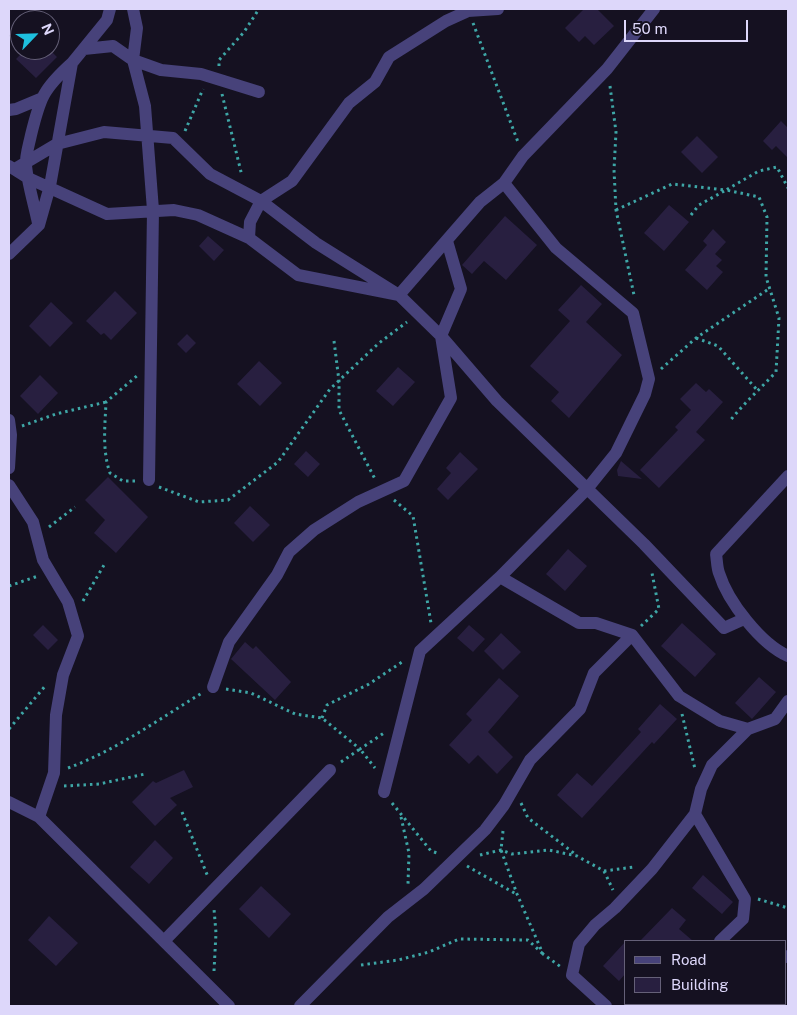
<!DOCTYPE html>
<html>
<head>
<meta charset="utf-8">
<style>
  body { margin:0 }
  #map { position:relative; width:797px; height:1015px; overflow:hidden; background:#151121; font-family:"Public Sans",sans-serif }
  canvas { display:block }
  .frame { position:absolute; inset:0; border:10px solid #ddd7fa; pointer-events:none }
  .legend { position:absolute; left:624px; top:940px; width:162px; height:65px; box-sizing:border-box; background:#151121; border:1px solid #656078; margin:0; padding:6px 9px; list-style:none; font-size:15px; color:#ddd7fa }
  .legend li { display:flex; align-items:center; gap:10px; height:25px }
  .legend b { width:25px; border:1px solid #656078 }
  .north { position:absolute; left:10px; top:10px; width:50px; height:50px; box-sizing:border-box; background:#151121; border:1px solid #656078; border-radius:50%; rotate:66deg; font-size:14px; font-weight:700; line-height:20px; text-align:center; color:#ddd7fa }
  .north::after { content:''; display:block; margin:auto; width:18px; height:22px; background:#1ec0df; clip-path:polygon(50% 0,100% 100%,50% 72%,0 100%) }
  .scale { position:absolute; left:624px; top:20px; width:124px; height:22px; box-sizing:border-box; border:2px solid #ddd7fa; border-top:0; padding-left:6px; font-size:15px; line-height:18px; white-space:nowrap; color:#ddd7fa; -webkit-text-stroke:4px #151121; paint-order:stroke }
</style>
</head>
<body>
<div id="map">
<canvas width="797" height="1015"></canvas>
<div class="frame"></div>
<ul class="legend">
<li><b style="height:6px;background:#47427a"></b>Road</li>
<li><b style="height:14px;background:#281f40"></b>Building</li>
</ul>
<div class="north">N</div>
<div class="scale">50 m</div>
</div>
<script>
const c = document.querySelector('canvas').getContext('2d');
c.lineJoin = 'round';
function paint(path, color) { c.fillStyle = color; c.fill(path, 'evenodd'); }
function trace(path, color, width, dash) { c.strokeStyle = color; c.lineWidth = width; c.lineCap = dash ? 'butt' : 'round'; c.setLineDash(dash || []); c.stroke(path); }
const building = new Path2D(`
  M584,9H597L614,26L594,45L585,36L579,42L565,28Z
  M25,50H50L57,57L36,78L16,59Z
  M781,121L788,128V158L776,146L772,150L763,141Z
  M697,136L718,157L702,173L681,152Z
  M669,205L689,222L664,251L644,233Z
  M505,216L537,245L506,280L484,261L472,274L462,265Z
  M713,229L726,242L715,254L722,260L716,266L723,272L707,290L685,270L707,245L703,241Z
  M208,236L224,250L214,261L199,246Z
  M581,285L602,304L586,322L622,355L569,418L551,401L559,392L530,366L570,321L558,310Z
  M115,291L137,313L111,340L104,333L101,335L86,321Z
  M51,302L73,323L50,347L29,326Z
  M187,334L196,343L186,353L177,344Z
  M259,361L282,383L260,406L237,384Z
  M398,367L415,382L393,406L376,391Z
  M40,375L58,393L38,414L20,396Z
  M696,383L706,392L709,389L723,402L696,432L705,440L659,488L640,470L678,430L675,427L691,410L680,399Z
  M306,451L320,464L308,477L294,464Z
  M460,452L478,469L448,500L437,489L451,473L446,468Z
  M621,461L642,479L618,476L617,470Z
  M108,477L148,517L116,553L94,533L105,520L85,500Z
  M250,506L270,525L253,542L234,523Z
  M568,549L587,566L565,591L546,574Z
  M682,623L716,654L695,677L661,646Z
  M43,625L58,640L48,650L33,635Z
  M469,625L485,639L473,652L457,638Z
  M501,633L521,652L503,670L484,651Z
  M245,642L253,649L256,646L291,682L275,700L231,659Z
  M759,677L776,692L752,719L735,703Z
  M499,678L519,696L488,732L513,757L497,774L478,755L469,764L449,745L472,720L466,714Z
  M660,704L677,719L654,744L652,742L582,818L557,795L577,773L592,786L641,732L638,729Z
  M184,770L193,787L170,798L177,805L155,826L132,802L153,781L156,783Z
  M155,840L173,858L149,884L130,867Z
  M703,875L733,902L722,914L692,888Z
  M261,886L291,914L269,938L239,909Z
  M672,908L686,920L679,929L693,941H640Z
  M49,916L78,943L56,966L28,940Z
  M626,941V973L619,981L603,966Z`);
const path = new Path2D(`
  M473,23L518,142
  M219,66V60L244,32L259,9
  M610,86L616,132L614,170L616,210L634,295
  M222,94L242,176
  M185,131L203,89
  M616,210L672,184L726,190L759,171L777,167L788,188
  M691,215L699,205L726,190L759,197L767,217L766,277L779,318L776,372C760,389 744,403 729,422
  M696,338L718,346L758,391
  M334,341L339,381V410L375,479
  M661,369L696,338L770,288
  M22,426L56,414L106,402
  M135,481H123L110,473C102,450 105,426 106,402L138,375
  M159,487L199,502L228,500L278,462L330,389L379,343L407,322
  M394,500L413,516L431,623
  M49,527L75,507
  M9,586L38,576
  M83,601L104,565
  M641,626L659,609L652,573
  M226,689L251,693L295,714L322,718L360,749L384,733
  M682,714L695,769
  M322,718L327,705L369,684L402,662
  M9,729L46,685
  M341,762L360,749L375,768
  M68,768C115,751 159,719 202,693
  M64,786L99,784L145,774
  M392,803L431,851L440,854
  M521,803L528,818L575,854
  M182,812L208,877
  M401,817L409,853L408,884
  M503,831L501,850L517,894L543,954L561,967
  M480,855L501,850L512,854L549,850L577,856L604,871L634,867
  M467,866L516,894
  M604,871L613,890
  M758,899L788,908
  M361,965L398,960L429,952L459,939L528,940L543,954
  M214,971L216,933L214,909`);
const minor = new Path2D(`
  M133,9L137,28L133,60L145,106L153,210L149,480
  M654,9L607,69L523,156L504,183L480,202L399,295L441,336L497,401L644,544L724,628L744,619
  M84,49L113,46L133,60L161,70L201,74L259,92
  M9,110L16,109L40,99
  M9,166L28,178L107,214L174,210L198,215L249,238L298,275L399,295L316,243L261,201L210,174L173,138L104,132L57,144L15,169
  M38,223C34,204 28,185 26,166C25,156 29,145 31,135C40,98 43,89 72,63
  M249,238L250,222L261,201L292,181L349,103L375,82L389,57L446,21L468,11L498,9
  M9,254L39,225L50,186L72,63L107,20L110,9
  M9,420L11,435L9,468
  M788,476L716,554C717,560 717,568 719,573C728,602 761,644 788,656
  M9,485L33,522L43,560L68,602L78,636L63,675L56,715L54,773L39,817
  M500,577L587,489L616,453L645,394L649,379L633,313L556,248L504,183
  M213,687L229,642L277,575L289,552L314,530L358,502L404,481L451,398L441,336L461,289L447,241
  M384,792L420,651L500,577L579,623H596L632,635L679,696L720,721L748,729
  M9,802L39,817L229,1006
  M164,941L330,770
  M720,941L743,919L745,899L695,814L701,789L712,765L748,729L775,719L788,701
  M786,957L788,956
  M300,1006L388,917L424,889L485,830L504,805L530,760L580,709L594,673L632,635
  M606,1006L572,975L579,944L595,925L615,908L652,869L695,814
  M677,1006L678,1004
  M741,1006L744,1004`);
paint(building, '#281f40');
trace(path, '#3ea6a6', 3, [2.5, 4]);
trace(minor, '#47427a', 12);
</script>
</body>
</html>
